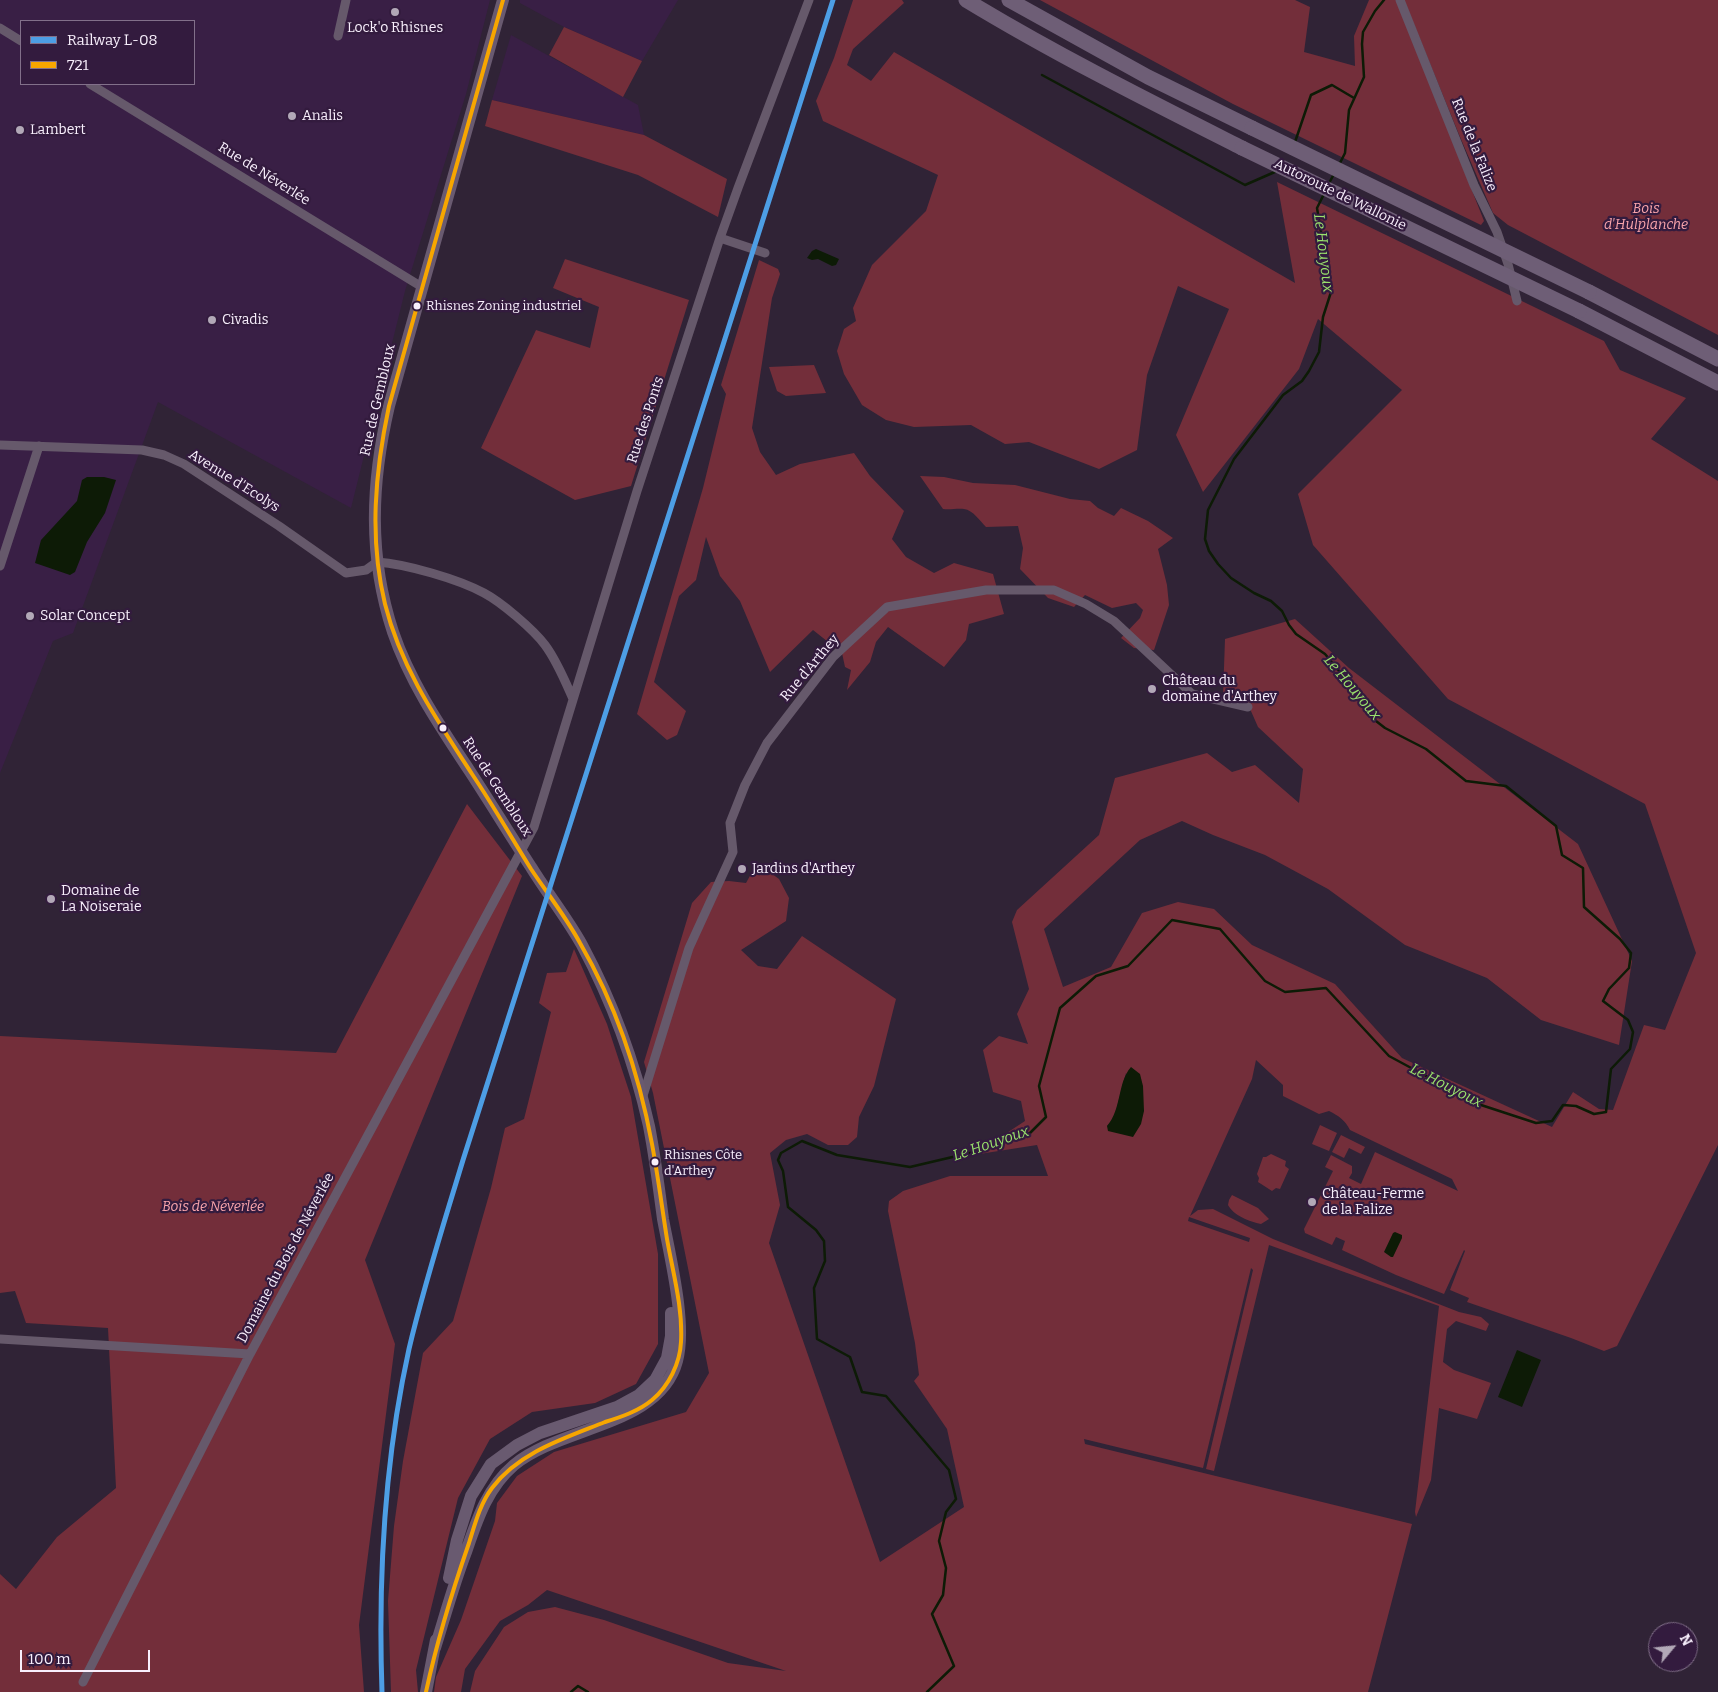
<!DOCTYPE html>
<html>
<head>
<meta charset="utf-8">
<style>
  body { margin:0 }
  #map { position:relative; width:1718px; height:1692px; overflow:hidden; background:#302336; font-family:Bitter,serif }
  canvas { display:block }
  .legend { position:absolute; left:20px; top:20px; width:175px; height:65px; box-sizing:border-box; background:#331b3e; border:1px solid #82708a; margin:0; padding:6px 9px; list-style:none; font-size:15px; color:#f8effc }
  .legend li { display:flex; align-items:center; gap:10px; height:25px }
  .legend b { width:25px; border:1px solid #82708a }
  .north { position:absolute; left:1648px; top:1622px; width:50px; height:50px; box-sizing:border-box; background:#331b3e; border:1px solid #82708a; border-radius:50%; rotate:62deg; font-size:14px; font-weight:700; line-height:20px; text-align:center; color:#f8effc }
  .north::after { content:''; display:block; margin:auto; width:18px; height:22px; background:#b2a8b7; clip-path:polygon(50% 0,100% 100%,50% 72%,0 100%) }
  .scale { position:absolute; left:20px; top:1650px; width:130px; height:22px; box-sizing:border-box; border:2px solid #f8effc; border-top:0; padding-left:6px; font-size:15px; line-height:18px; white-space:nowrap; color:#f8effc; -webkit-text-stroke:4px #331b3e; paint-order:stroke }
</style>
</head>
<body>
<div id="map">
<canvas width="1718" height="1692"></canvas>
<ul class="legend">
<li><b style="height:6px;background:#4d9ee5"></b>Railway L-08</li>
<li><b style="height:6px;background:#f7a600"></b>721</li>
</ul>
<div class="north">N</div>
<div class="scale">100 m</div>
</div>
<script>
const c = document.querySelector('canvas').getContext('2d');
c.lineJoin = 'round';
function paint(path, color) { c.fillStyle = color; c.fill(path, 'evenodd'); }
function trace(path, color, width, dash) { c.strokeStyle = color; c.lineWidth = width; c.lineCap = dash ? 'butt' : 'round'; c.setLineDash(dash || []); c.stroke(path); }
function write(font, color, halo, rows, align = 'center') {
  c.font = font + ' Bitter,serif'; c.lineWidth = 4.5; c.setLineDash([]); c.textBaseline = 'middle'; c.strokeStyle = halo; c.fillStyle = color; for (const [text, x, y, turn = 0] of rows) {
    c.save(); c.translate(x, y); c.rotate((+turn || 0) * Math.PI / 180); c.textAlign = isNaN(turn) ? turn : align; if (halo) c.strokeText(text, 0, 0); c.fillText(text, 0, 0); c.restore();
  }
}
const built = new Path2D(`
  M0,0H490L466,94L405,291L351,508L158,402L73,633L53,641L0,773ZM21,21H194V84H21Z
  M520,0H678L642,61L564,27L520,3Z
  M511,35L638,105L644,135L492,100Z`);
const green = new Path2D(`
  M853,0H902L904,3L853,49L847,65L871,81L894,52L1295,283L1277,182L1604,341L1620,370L1686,398L1651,439L1718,481V1145L1617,1346L1604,1351L1571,1338L1467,1302L1469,1298L1450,1290L1465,1251L1464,1250L1444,1294L1396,1275L1342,1250L1345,1241L1336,1237L1332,1245L1305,1233L1304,1229L1333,1171L1325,1167L1331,1155L1352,1166V1173L1349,1178L1343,1175L1361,1184L1375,1152L1458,1191L1452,1179L1350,1130C1345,1120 1339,1116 1329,1111L1319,1114L1283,1096V1085L1256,1060L1252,1079L1190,1216L1198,1210L1213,1209L1273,1239L1459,1312L1481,1317L1489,1324L1486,1331L1456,1321L1447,1329L1443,1362L1454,1370L1491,1383L1477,1419L1439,1408L1431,1480L1416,1517L1415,1512L1439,1306L1269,1245L1214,1471L1206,1469L1253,1270L1251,1268L1203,1468L1084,1439L1085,1444L1412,1524L1368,1692H470L475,1671L504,1627L528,1612L555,1607L604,1620L728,1663L786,1671L547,1590L528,1605L500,1621L465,1669L461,1692H434L436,1677L461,1620L495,1521L497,1503L517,1476L554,1452L686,1412L709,1373L653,1093L644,1062L692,903L711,882L729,881L746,883L757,863L779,879L789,898L786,921L741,950L758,966L777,969L802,936L896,999L874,1086L859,1117L857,1137L848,1145H828L807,1134L786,1140L770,1153L780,1205L769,1243L880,1562L964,1507L947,1429L914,1381L919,1375L915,1343L888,1211L889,1201L903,1191L950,1176H1048L1037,1145L973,1155L1025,1121L1021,1101L993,1092L983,1050L999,1036L1028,1044L1017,1014L1029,989L1012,922L1017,910L1099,835L1115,778L1207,753L1232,772L1255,765L1299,803L1303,769L1258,727L1247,702L1223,696L1225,639L1295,619L1349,668L1578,844L1632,961L1619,1045L1541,1020L1487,978L1405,945L1328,889L1265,855L1213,835L1182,821L1140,840L1044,929L1063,987L1111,967L1142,913L1178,902L1214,909L1252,945L1335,984L1402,1058L1552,1127L1573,1092L1599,1109L1613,1110L1644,1025L1665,1030L1696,953L1645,804L1448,699L1313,545L1298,494L1402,390L1318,319L1299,369L1203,492L1176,435L1229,309L1178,286L1147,375L1137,450L1099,469L1029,442L1005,444L971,425L914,427L886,420L862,405L844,374L837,351L844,329L856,321L853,308L872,265L926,211L938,175L823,121L816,101L834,58ZM1126,1073L1144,1111L1107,1126L1114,1118ZM1189,1217L1250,1238L1249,1242L1188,1221Z
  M1040,0H1295L1310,7L1304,52L1355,66L1354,36L1369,0H1397L1484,221L1481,225L1233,104Z
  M1404,0H1718V335L1508,225L1493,213L1460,137Z
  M564,27L642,61L623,97L549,55Z
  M492,100L644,135L727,179L718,217L638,175L485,126Z
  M565,259L689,300L631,486L575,500L481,448L536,330L590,348L599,307L553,288Z
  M759,260L778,269L780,274L772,298L752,428L760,452L776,475L800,464L854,453L870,476L904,511L892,539L906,557L934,573L954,563L993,574L1004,614L969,624L966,640L944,667L888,627L876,642L870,662L847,690L851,670L845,667L842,653L813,630L770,672L740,601L720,576L706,537L696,580L679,596L654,682L686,711L677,735L667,740L637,714L703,488L726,394L721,385Z
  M814,365L826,393L786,396L777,391L769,367Z
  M920,476L944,477L973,483L1015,485L1070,499L1090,501L1098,508L1114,516L1121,508L1148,521L1173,538L1158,549L1167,585L1169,605L1154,650L1134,648L1121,638L1140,618L1143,610L1136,603L1112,608L1085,595L1074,607L1048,598L1020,569L1023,548L1018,526L986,527C980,521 973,510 964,509C958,508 950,510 943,509Z
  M467,804L522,876L365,1260L395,1344L359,1625L364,1692H0V1574L16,1589L57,1537L116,1488L108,1328L26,1323L15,1291L0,1293V1036L336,1053Z
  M574,949L607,1024L631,1097L658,1254V1344L636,1384L595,1403L532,1412L490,1439L458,1498L416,1670L418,1692H391L388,1601L394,1526L403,1461L423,1353L453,1321L491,1188L505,1128L524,1119L551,1012L539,1003L547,973L566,972Z
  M1320,1125L1337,1133L1329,1151L1312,1144Z
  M1341,1135L1365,1147L1361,1154L1349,1148L1344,1158L1332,1152Z
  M1271,1154L1286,1161L1285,1166L1289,1169L1280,1189L1276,1188L1272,1191L1258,1182L1259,1178L1257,1174L1263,1157H1266Z
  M1232,1195L1258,1208L1269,1219L1261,1224C1250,1222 1233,1215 1228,1205L1229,1200Z`);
const water = new Path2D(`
  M816,249L839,259L836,265L832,266L818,259L812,260L807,258L812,251Z
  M87,477H104L116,480L105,513L87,542L75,572L70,575L35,563L41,540L77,501L82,480Z
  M1131,1067L1140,1074L1143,1086L1144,1111L1141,1124L1133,1137L1108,1131L1107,1126C1122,1109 1117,1083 1131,1067Z
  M1395,1232L1402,1235V1238L1393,1257H1391L1384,1252L1393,1233Z
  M1517,1350L1541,1360L1522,1407L1498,1397Z`);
const stream = new Path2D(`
  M1042,75L1245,185L1277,171
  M1295,142L1311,95L1332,85L1354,98
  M1339,165L1345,153L1349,110L1364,77L1362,44L1363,32L1375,11L1384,0
  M1328,185L1334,174
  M571,1692L578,1686L588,1692
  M927,1692L954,1666L932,1614L943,1595L946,1568L939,1541L946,1512L956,1499L949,1470L886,1396L862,1392L850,1357L817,1339L814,1288L825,1261L824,1241L816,1230L788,1207L783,1171L778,1160L781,1153L802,1141L837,1155L910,1167L978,1151L1030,1133L1046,1117L1039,1086L1060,1008L1096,976L1128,966L1172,920L1220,929L1265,981L1285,992L1326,988L1389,1056L1478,1104L1536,1123L1552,1121L1563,1105L1576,1106L1594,1114L1606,1112L1611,1069L1630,1049L1633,1032L1628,1020L1603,1001L1609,989L1629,968L1631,953L1620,939L1584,907L1583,868L1562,855L1556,826L1506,786L1466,781L1426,749L1385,728L1376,721L1336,667L1325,654L1296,634L1289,625L1282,611L1271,601L1254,593L1231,578L1218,564L1209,551L1205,539L1208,510L1234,459L1283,395L1302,381L1309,371L1319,352L1323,317L1331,292L1317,208L1324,194`);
const street = new Path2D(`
  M1400,0L1474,185L1497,232L1508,264L1517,301
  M0,28L21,41
  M338,36L346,0
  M90,84L422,287
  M720,238L765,253
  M0,445L142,450L164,455L184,464L279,526L346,573L366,570L377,562C406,564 458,579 484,593C501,602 533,629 545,645C557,661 565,681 573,699
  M0,566L39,446
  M642,1099L689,948L733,852L730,823L745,785L767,743L833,657L887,607L986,590H1054L1086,604L1114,621L1192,694L1248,707
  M0,1339L250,1354
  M83,1682L250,1354L534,827L637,491L720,238L738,188L809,0`);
const secondary = new Path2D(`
  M449,1578L457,1540L471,1496L491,1464L517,1445L540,1433L617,1407L639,1395L655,1380L667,1358L671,1336V1313
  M435,1648C445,1616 454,1583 466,1552C477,1520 487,1488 514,1465C561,1426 660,1426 677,1361C687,1324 670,1257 663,1219C659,1188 655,1157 649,1126C635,1064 612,1001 582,945C567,918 547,893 531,867C510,835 490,802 469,770C440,726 410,682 393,632C368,556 371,483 389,406L503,0
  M426,1692L436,1640`);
const highway = new Path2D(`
  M966,0C1055,54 1149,101 1242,148
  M1009,0L1148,77L1252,128
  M1589,292L1718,359
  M1579,311L1718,383`);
const highwayBridge = new Path2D(`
  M1252,128L1589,292
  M1242,148L1579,311`);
const bus1 = new Path2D(`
  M426,1692C437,1641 452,1592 469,1543C475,1524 480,1504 492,1488C519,1452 565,1438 605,1422C621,1417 639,1411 652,1400C669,1386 680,1363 681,1342C683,1308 673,1273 667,1239C662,1208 658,1176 652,1144C639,1074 616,1005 580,943C566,917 547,893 531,869C511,837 493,805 472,774C437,720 401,668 385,604C369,538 375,472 389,406L503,0`);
const rail1 = new Path2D(`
  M382,1692C378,1577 384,1462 409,1349C424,1285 444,1223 463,1160L833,0`);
const markers = [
  [395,12,5,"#b2a8b7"],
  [292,116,5,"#b2a8b7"],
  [20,130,5,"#b2a8b7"],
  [417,306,4.5,"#f8effc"],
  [212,320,5,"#b2a8b7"],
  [30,616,5,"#b2a8b7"],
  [1152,689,5,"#b2a8b7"],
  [443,728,4.5,"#f8effc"],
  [742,869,5,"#b2a8b7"],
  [51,899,5,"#b2a8b7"],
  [655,1162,4.5,"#f8effc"],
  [1312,1202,5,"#b2a8b7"]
];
const busNames = [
  ["Rhisnes Zoning industriel",426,306],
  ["Rhisnes Côte",664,1155],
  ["d'Arthey",664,1171]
];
const poiNames = [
  ["Lock'o Rhisnes",395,28,"center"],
  ["Analis",302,116],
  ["Lambert",30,130],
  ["Civadis",222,320],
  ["Solar Concept",40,616],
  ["Château du",1162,681],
  ["domaine d'Arthey",1162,697],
  ["Jardins d'Arthey",752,869],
  ["Domaine de",61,891],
  ["La Noiseraie",61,907],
  ["Château-Ferme",1322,1194],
  ["de la Falize",1322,1210]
];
const streetNames = [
  ["Rue de la Falize",1474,145,68],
  ["Rue de Néverlée",264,174,32],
  ["Autoroute de Wallonie",1340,195,26],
  ["Rue de Gembloux",378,400,-77],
  ["Rue des Ponts",646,420,-72],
  ["Avenue d'Ecolys",234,481,32],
  ["Rue d'Arthey",810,668,-50],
  ["Rue de Gembloux",497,787,57],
  ["Domaine du Bois de Néverlée",286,1258,-62]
];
const parkNames = [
  ["Bois",1646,209],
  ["d'Hulplanche",1646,225],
  ["Bois de Néverlée",213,1207]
];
const waterNames = [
  ["Le Houyoux",1323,253,83],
  ["Le Houyoux",1352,688,50],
  ["Le Houyoux",1446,1086,27],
  ["Le Houyoux",991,1144,-19]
];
paint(built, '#391f45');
paint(green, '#732e3a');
paint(water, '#0d1b06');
trace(stream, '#0d1b06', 2.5);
trace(street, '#66596b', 9);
trace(secondary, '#695a70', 12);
trace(highway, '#6e5e76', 15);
trace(highwayBridge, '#6e5e76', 15);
trace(bus1, '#f7a600', 4);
trace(rail1, '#4d9ee5', 5);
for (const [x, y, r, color] of markers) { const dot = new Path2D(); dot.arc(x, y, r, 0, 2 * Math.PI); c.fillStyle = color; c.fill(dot); trace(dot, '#331b3e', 2); }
write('13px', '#f8effc', '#331b3e', busNames, 'left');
write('14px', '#f8effc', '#331b3e', poiNames, 'left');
write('14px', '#f8effc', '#331b3e', streetNames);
write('italic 14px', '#f9a4ab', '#331b3e', parkNames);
write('italic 15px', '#9ae26d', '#331b3e', waterNames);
</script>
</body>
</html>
